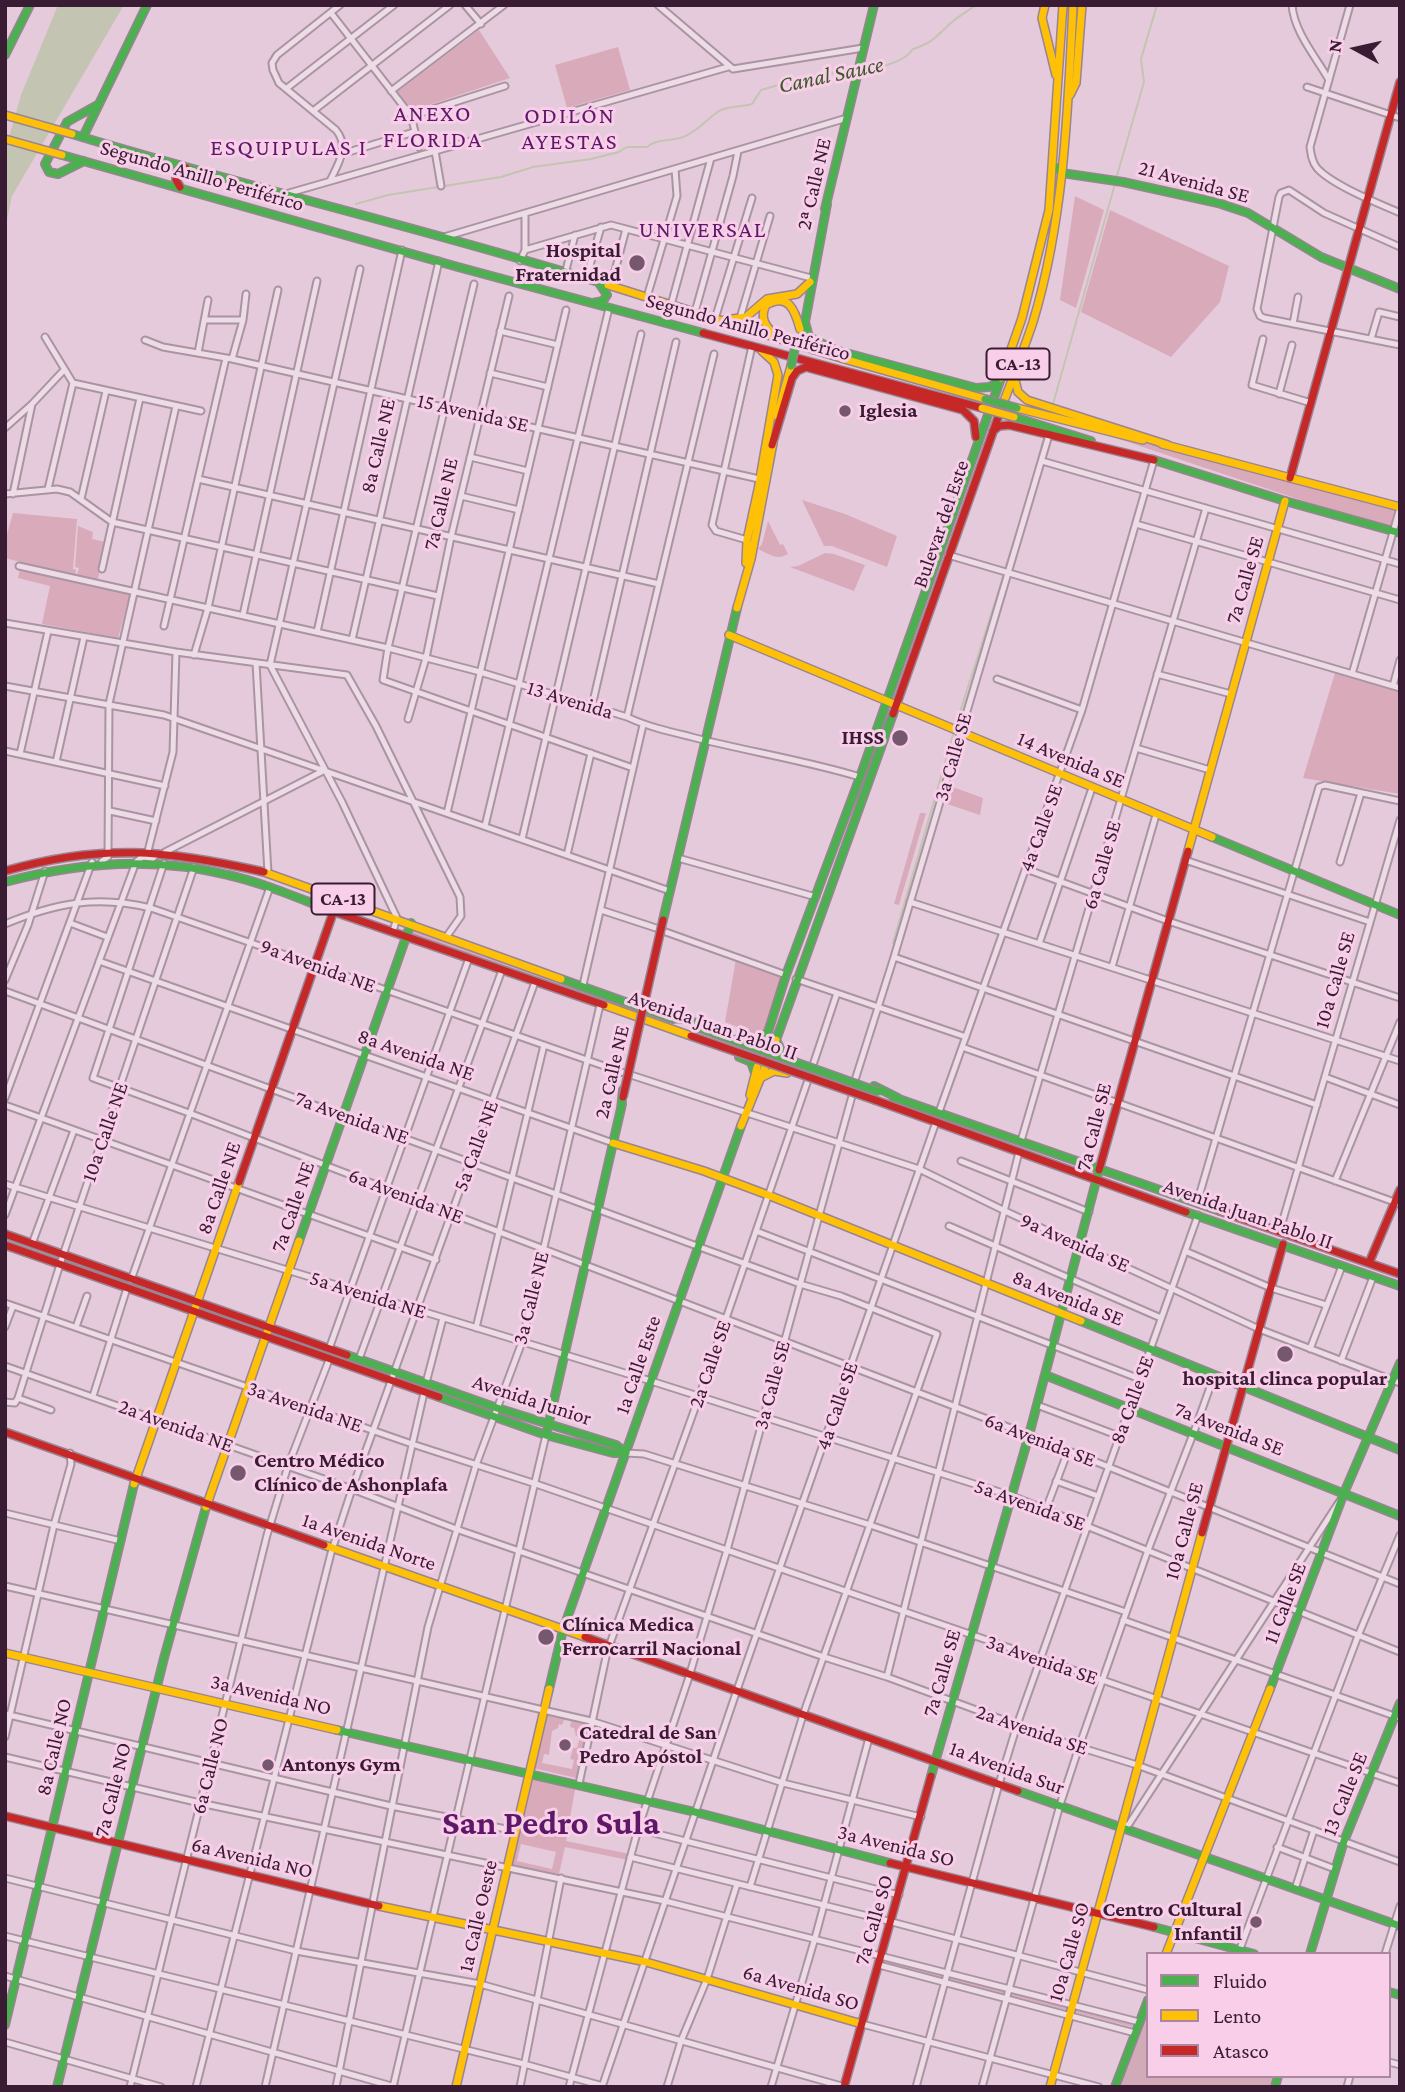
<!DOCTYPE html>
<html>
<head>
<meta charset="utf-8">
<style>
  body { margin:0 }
  #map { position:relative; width:1405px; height:2092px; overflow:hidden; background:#e5cadb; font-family:"Crimson Pro",serif }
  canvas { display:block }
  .frame { position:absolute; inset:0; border:7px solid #391b34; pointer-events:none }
  .legend { position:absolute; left:1146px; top:1952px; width:245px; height:126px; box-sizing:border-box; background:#f8cee8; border:2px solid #ac86a0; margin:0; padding:9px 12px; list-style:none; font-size:21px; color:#391b34 }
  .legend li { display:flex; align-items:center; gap:14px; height:35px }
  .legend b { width:35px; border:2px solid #ac86a0 }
  .north { position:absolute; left:1321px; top:14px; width:70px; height:70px; -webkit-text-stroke:5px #f8cee8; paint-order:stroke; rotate:278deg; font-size:19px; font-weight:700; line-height:28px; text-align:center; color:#391b34 }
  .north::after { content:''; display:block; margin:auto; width:24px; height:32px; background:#391b34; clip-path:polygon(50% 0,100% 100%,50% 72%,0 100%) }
</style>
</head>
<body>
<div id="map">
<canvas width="1405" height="2092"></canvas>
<div class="frame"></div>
<ul class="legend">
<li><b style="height:9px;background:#4caf50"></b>Fluido</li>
<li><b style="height:9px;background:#ffc107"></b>Lento</li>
<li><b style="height:9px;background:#c62828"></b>Atasco</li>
</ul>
<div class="north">N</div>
</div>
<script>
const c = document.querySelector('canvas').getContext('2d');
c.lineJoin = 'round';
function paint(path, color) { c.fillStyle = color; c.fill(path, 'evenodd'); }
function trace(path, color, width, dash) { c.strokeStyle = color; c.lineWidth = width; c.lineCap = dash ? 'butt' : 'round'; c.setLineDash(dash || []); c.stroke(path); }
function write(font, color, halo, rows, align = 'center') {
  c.font = font + ' "Crimson Pro",serif'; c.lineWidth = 6; c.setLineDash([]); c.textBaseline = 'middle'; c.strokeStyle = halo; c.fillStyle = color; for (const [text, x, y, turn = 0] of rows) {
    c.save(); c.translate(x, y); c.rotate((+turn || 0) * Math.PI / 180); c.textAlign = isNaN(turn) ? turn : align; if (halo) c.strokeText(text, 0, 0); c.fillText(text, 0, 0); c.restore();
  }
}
const green = new Path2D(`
  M479,30L510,78L411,111L397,92Z
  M618,47L630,90L567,108L555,65Z
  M1075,196L1104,210L1076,308L1060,300Z
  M1110,210L1229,266L1220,302L1171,357L1081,312Z
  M1113,437L1213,457L1397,509L1390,530Z
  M802,500L845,514L897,536L887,567L832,546H824Z
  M13,513L77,519L73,569L76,570L75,576L5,558V541Z
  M768,521L780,545L783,544L788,554C777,561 769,554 758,549L762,544Z
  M78,526L93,532L92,539L105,542L98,579L77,575L79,568L75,567Z
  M825,553L834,554L865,565L854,591L790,567L798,566Z
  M20,569L130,594L118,638L42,624L50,586L18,578Z
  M1335,673L1400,692V794L1303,778Z
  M950,786L983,798L980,815L944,803Z
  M920,813H926L899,905L894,904Z
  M411,923L642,1007L639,1018L407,936Z
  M736,959L783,976L762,1037L725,1022Z
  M545,1714L589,1723L576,1778L533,1768ZM564,1720L571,1721L570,1727L574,1728L576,1736L580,1737L577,1748H573L570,1759L574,1760L572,1769L542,1763L544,1754L549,1755L552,1731L558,1728L559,1724L562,1725Z
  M533,1774L576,1784L566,1841L630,1854L628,1860L565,1847L559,1874L511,1865ZM521,1844L556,1852L552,1869L517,1861Z
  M887,1957L1133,2021L1132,2027L885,1963Z`);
const cemetery = new Path2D(`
  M1148,2012V2076H1274L1272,2087H1118Z`);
const water = new Path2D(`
  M58,5H124L12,196L5,229L6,147L21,95Z`);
const stream = new Path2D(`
  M862,69C878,68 904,63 913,49C935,42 936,36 952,22C959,16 968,11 976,5
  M1116,179L1144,82L1141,59L1157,5
  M356,204L388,195L501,177L533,167L591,159L619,152L627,147H647C658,138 670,142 683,137C697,132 707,119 719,111C728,106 742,107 752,104L761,90L810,76L857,70
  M1053,404L1115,184
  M1030,489L1044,437
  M1005,569L1025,508
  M955,728L1004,574
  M893,943L953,735`);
const street = new Path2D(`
  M465,5L481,24
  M658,5L733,69L863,48
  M1292,5C1294,32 1316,57 1329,80
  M1350,5L1310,147C1311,155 1312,162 1317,168C1332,185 1378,203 1400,213
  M331,13L411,116L419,147
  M1307,87L1400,118
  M287,88L394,5
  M391,91L504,5
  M313,111L450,5
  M411,116L505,86
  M435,151L441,186
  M342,154L414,132
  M330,181C338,164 350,147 336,130L279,83L273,70L272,63L277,55L340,5
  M289,193L728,67
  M444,237L847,118
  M1400,247L1324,213L1289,190L1281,193L1279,197L1257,309L1260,316L1264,318L1400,345
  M525,250L611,225L811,278
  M520,261L525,250V213
  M360,269L270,665L342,802L397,918L393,931
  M565,274L575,235
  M586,279L601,227
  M474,284L388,648L383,680L633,768
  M611,286L626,229
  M647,297L677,196L675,169
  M671,305L711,158
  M695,312L733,176L738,151
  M740,318L770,216
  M715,319L752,198
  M205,320H243
  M1293,324L1298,297
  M500,331L558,345
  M45,337L73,383L201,411
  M1263,339L1252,385L1311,403
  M1371,339L1379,312L1400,317
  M145,340L163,347L232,359L759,479
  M198,353L208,300
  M232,359L243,320L246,294
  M490,373L548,387
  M1279,394L1292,345
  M5,428L32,404L64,370
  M470,457L528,471
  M1042,461L1400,564
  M198,479L659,584
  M48,489L73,383
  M5,494L57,489L70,492L112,522L438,596
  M13,494L32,404
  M461,496L519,510
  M81,499L106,391
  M1136,524L1400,600
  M747,540L716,531L712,525L752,346
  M948,555L1400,688
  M19,566L388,648L480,672L627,717C646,726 667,731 688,736C745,751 804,760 860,777
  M102,569L140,398
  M243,615L317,281
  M5,623L176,652L347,675L376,726L460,897L461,916L447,936
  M164,626L226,358
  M317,632L402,250
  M352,640L439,261
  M194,655L208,608L278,290
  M256,663L268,873
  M1157,674L1231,694
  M1352,674L1400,508
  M997,679L1082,710
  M5,686L164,715L670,891
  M1393,686L1400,660
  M592,706L676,342
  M627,717L714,354
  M408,719L426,658L451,537L509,296
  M1136,748L1210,770
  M5,751L165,786
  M20,754L48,631
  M56,762L84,637
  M110,811L156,821
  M447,813L566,310
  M485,826L609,308
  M522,839L641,334
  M148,851L173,752L176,652
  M165,852L325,770
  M567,855L591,753
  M678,858L816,897
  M1185,860L1370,922
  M102,861L108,857L109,704L176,406
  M1340,862L1361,793
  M164,863L93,1078L189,1113L1029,1435L1400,1584
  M1026,869L1168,921L1400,998
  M910,902L1400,1061
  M601,910L659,929
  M70,923L107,937
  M5,924C56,903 96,895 151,908L627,1074
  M663,931L786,975
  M1039,944L1092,788
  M894,957L1317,1105
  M99,961L613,1143
  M1112,967L1156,815
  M796,979L966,1037
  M5,980L28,925L45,871
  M583,985L643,725
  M5,991L800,1284L841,1296L937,1334L803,1715L750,1887
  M962,1047L1400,1204
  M813,1065L837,993
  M631,1075L919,1169L1005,1211L1259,1329L1400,1383
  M1325,1077L1400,1105
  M855,1080L894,957L1049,435
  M5,1098L92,862
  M5,1105L436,1260
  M939,1112L1082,710L1154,460
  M1021,1141L1206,508
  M961,1161L1089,1212
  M1335,1181L1400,1022
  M5,1184L651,1381L1012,1496L1400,1652
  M1197,1203L1319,787L1325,785L1400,801
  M5,1215L136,862L142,857L153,858L158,854
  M949,1226L1161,1318
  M1280,1230L1400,820
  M756,1231L1140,1379
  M32,1244L74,1130
  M1185,1251L1271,1288L1326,1305
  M131,1280L270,887
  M5,1303L412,1444L536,1484L1400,1783
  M5,1327L13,1306
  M76,1327L87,1296
  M476,1328L544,1045
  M329,1349L469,958
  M1310,1349L1342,1266
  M359,1359L502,970
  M1341,1361L1373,1277
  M5,1366L352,1489L456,1529L824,1657L887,1677L1066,1743L1137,1765L1400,1862
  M426,1383L443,1318
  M93,1396L127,1288
  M18,1398L63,1255L194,867
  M18,1398L51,1410
  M5,1402L15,1403L18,1398
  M1037,1405L1119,1436
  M626,1453L644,1454L870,1525L1126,1612
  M1056,1481L1098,1496
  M1046,1509L1068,1451
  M5,1513L121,1541
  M5,1586L591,1721L783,1783L921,1817
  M1123,1620L1400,1718
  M887,1677L1019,1152
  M5,1714L391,1806L516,1831
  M5,1737L54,1525L71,1464L70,1453
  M5,1757L200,1803L665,1901L1139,2022
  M579,1784L607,1652L699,1397L808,1080
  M1123,1828L1129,1824L1339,1502
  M638,1829L899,1895
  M1277,1847L1335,1869
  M630,1857L892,1922L1148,1990
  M5,1878L296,1951L480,1984L845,2087
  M1295,1889L1314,1830
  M5,1936L524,2064L603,2086
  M1238,1954L1358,1636L1400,1535
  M1385,1954L1400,1906
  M879,1965L1135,2033
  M5,1976L395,2087
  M862,2024L1099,2087
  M5,2042L161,2087
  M1389,2062L1400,2065
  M130,2087L267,1535L288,1466L329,1360
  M196,2087L331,1553L352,1489L535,982
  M265,2087L424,1393
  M336,2087L428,1627L476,1465L522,1342L600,1005
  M393,2087L546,1435
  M520,2087L561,1878
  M569,2087L638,1829L688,1680L727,1550L852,1096
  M602,2087L737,1690L936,1122
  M667,2087L681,2041L707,1979L737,1884
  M771,2087L815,1938L869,1738
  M916,2087L999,1784L1017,1725L1198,1215
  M982,2087L1060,1805L1079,1747L1148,1550L1195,1429L1214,1376
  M1347,2087L1350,2076`);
const fast = new Path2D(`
  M5,55L30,5
  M72,134C249,188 431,230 608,285
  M83,137L147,5
  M62,155L458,267L703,333
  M84,161L58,174L49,172L45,164L67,122L99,104
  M1058,168L1062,173L1123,182L1218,203L1248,213L1321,257L1400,289
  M827,204L805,322L809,337L835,350L976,388L989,387L998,383
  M825,209L874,5
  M593,303L603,301L607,295L599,283
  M814,350H830
  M1014,417L1091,441
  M1151,459L1285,501L1400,533
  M1212,837L1400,915
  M5,882C79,862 153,856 228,875C264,883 300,899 335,912
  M663,920L737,608
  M561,979L673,1019
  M670,1018L684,1019L702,1025
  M739,1038L757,1041L768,1032L786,975L860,777L1001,378
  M739,1057L751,1062L755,1073
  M792,1057L782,1052L776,1040L893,714
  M874,1086L898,1098
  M893,1097L1220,1211
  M621,1109L623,1090
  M1186,1212L1400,1286
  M299,1241L411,923
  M1081,1321L1400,1450
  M347,1355L497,1408L616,1445L626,1453
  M1045,1375L1400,1516
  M439,1397L546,1435L613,1453H625
  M546,1435L622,1104
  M549,1689L563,1630L741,1126
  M1270,1689L1344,1493L1400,1363
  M337,1730L695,1812L890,1863
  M931,1776L1029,1435L1099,1170
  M1018,1791L1400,1926
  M1154,1927L1254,1954
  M1310,1954L1344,1841L1400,1703
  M1389,1992L1400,1995
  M5,2025L134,1484
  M57,2087L164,1658L206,1507
  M1115,2087L1148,2000
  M1275,2087L1278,2076`);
const slow = new Path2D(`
  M1045,5L1042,18L1056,75
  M1070,95L1076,83L1082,5
  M608,285L844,359L985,399
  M725,320L746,317L767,299L797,294L810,282
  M776,336C766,327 759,318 766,305C788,292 795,310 800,329
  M1014,376L1018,392L1027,400L1168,445
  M1001,378L1022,318L1049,210L1063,5
  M1017,408L1143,440
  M1000,412C1011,382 1023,352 1033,322C1064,220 1068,110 1073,5
  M777,416L791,366
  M1162,444L1400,507
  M758,490L778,375L774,362L762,351
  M746,563L747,540L759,485
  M737,608L751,559L773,443
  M729,635L1212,837
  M1188,851L1285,501
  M264,872L561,979
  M604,1005L691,1036
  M762,1077L774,1071L787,1073
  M750,1095L757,1067
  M741,1126L776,1040
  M613,1143L704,1171L768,1195L1081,1321
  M134,1484L239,1182
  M206,1507L299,1241
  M324,1545L585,1637
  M5,1653L337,1730
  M379,1906L646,1962L862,2024
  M1166,1954L1270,1689
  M456,2087L549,1689
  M1050,2087L1202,1533`);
const jam = new Path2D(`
  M180,187L176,180V173L186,168
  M703,333L982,408
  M993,431L999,426L1009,425L1154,460
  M772,445L792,378L797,371L806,367L963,410L974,421L976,437
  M1290,478L1400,82
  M893,714L1000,412
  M5,871C102,843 167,850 264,872
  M335,912L604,1005
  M875,1100L1186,1212
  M1099,1170L1188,851
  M239,1182L334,910
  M1220,1211L1400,1274
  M5,1234L347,1355
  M5,1245L439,1397
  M1369,1263L1400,1190
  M5,1432L324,1545
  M1202,1533L1283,1244
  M585,1637L1018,1791
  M5,1816L379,1906
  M890,1863L1154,1927
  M844,2087L931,1776`);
const fastBridge = new Path2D(`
  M791,366L797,339
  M985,399L1017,408
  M694,1026L879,1092`);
const slowBridge = new Path2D(`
  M5,115L72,134
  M5,139L62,155
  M982,408L1014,417`);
const jamBridge = new Path2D(`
  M691,1036L875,1100
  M623,1097L663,920`);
const markers = [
  [637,263,9,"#75586e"],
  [845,411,7,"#75586e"],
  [900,738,9,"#75586e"],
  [1285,1354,9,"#75586e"],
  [238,1473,9,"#75586e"],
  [546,1637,9,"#75586e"],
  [565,1745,7,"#75586e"],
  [268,1765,7,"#75586e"],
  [1256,1922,7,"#75586e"]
];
const shields = [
  [1018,364,63],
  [343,899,63]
];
const shieldNames = [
  ["CA-13",1018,364],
  ["CA-13",343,899]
];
const streetNames = [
  ["Segundo Anillo Periférico",202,176,16],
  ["21 Avenida SE",1194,182,15],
  ["2ª Calle NE",814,184,-77],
  ["Segundo Anillo Periférico",748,327,15],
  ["15 Avenida SE",473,413,13],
  ["8a Calle NE",378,446,-77],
  ["7a Calle NE",441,504,-77],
  ["Bulevar del Este",941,524,-71],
  ["7a Calle SE",1245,580,-74],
  ["13 Avenida",570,700,17],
  ["3a Calle SE",953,757,-74],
  ["14 Avenida SE",1071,760,23],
  ["4a Calle SE",1041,828,-70],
  ["6a Calle SE",1102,865,-74],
  ["9a Avenida NE",318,966,20],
  ["10a Calle SE",1335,980,-74],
  ["Avenida Juan Pablo II",713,1025,19],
  ["8a Avenida NE",416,1055,19],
  ["2a Calle NE",612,1072,-77],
  ["7a Avenida NE",352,1118,20],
  ["7a Calle SE",1094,1127,-76],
  ["10a Calle NE",105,1132,-71],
  ["5a Calle NE",476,1146,-70],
  ["8a Calle NE",219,1188,-71],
  ["6a Avenida NE",406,1196,21],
  ["7a Calle NE",293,1207,-71],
  ["Avenida Juan Pablo II",1248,1214,19],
  ["9a Avenida SE",1075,1243,24],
  ["5a Avenida NE",368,1295,17],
  ["3a Calle NE",531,1298,-76],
  ["8a Avenida SE",1068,1298,22],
  ["2a Calle SE",710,1364,-71],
  ["1a Calle Este",638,1365,-71],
  ["3a Calle SE",772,1385,-75],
  ["Avenida Junior",532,1400,18],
  ["8a Calle SE",1132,1400,-70],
  ["4a Calle SE",837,1406,-71],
  ["3a Avenida NE",305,1407,19],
  ["2a Avenida NE",176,1426,20],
  ["7a Avenida SE",1229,1429,21],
  ["6a Avenida SE",1040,1440,21],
  ["5a Avenida SE",1030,1505,20],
  ["10a Calle SE",1184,1531,-75],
  ["1a Avenida Norte",369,1542,19],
  ["11 Calle SE",1285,1603,-69],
  ["3a Avenida SE",1042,1660,19],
  ["7a Calle SE",942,1673,-74],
  ["3a Avenida NO",271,1695,13],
  ["2a Avenida SE",1032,1730,19],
  ["8a Calle NO",54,1747,-77],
  ["6a Calle NO",210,1766,-76],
  ["1a Avenida Sur",1007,1768,20],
  ["7a Calle NO",113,1790,-76],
  ["13 Calle SE",1345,1794,-68],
  ["3a Avenida SO",896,1846,14],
  ["6a Avenida NO",252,1858,13],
  ["1a Calle Oeste",478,1916,-77],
  ["7a Calle SO",874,1920,-74],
  ["10a Calle SO",1069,1952,-74],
  ["6a Avenida SO",801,1988,16]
];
const poiNames = [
  ["Hospital",621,251,"right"],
  ["Fraternidad",621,275,"right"],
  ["Iglesia",859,411],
  ["IHSS",884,738,"right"],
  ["hospital clinca popular",1285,1379,"center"],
  ["Centro Médico",254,1461],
  ["Clínico de Ashonplafa",254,1485],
  ["Clínica Medica",562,1625],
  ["Ferrocarril Nacional",562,1649],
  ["Catedral de San",579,1733],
  ["Pedro Apóstol",579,1757],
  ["Antonys Gym",282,1765],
  ["Centro Cultural",1242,1910,"right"],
  ["Infantil",1242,1934,"right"]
];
const waterNames = [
  ["Canal Sauce",831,75,-12]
];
const neighbourhoodNames = [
  ["ANEXO",433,114],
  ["FLORIDA",433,140],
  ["ODILÓN",570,116],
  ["AYESTAS",570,142],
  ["ESQUIPULAS I",289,148],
  ["UNIVERSAL",703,230]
];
const townNames = [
  ["San Pedro Sula",551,1823]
];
paint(green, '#d9abba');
paint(cemetery, '#d2abb9');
paint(water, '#c4c4b3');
trace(stream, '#c4c4b3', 2);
trace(street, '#aa94a3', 9);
trace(fast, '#998494', 10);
trace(slow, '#998494', 10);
trace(jam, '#998494', 10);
trace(street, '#eddce6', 5);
trace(fast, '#4caf50', 7);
trace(slow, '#ffc107', 7);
trace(jam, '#c62828', 7);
trace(fastBridge, '#998494', 10, []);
trace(slowBridge, '#998494', 10, []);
trace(jamBridge, '#998494', 10, []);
trace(fastBridge, '#4caf50', 7);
trace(slowBridge, '#ffc107', 7);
trace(jamBridge, '#c62828', 7);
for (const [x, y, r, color] of markers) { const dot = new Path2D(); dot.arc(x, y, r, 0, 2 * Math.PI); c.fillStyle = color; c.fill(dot); trace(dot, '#f8cee8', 2.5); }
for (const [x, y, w] of shields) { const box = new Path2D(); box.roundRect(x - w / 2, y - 15.5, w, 31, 5); c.fillStyle = '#f8cee8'; c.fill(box); trace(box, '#391b34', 2); }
write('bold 19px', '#391b34', null, shieldNames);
write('21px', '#391b34', '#f8cee8', streetNames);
write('bold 21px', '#391b34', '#f8cee8', poiNames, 'left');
write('italic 23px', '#3d592a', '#f8cee8', waterNames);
c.letterSpacing = '2px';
write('23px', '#5e1868', '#f8cee8', neighbourhoodNames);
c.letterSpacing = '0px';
write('bold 35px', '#5e1868', '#f8cee8', townNames);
</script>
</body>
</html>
